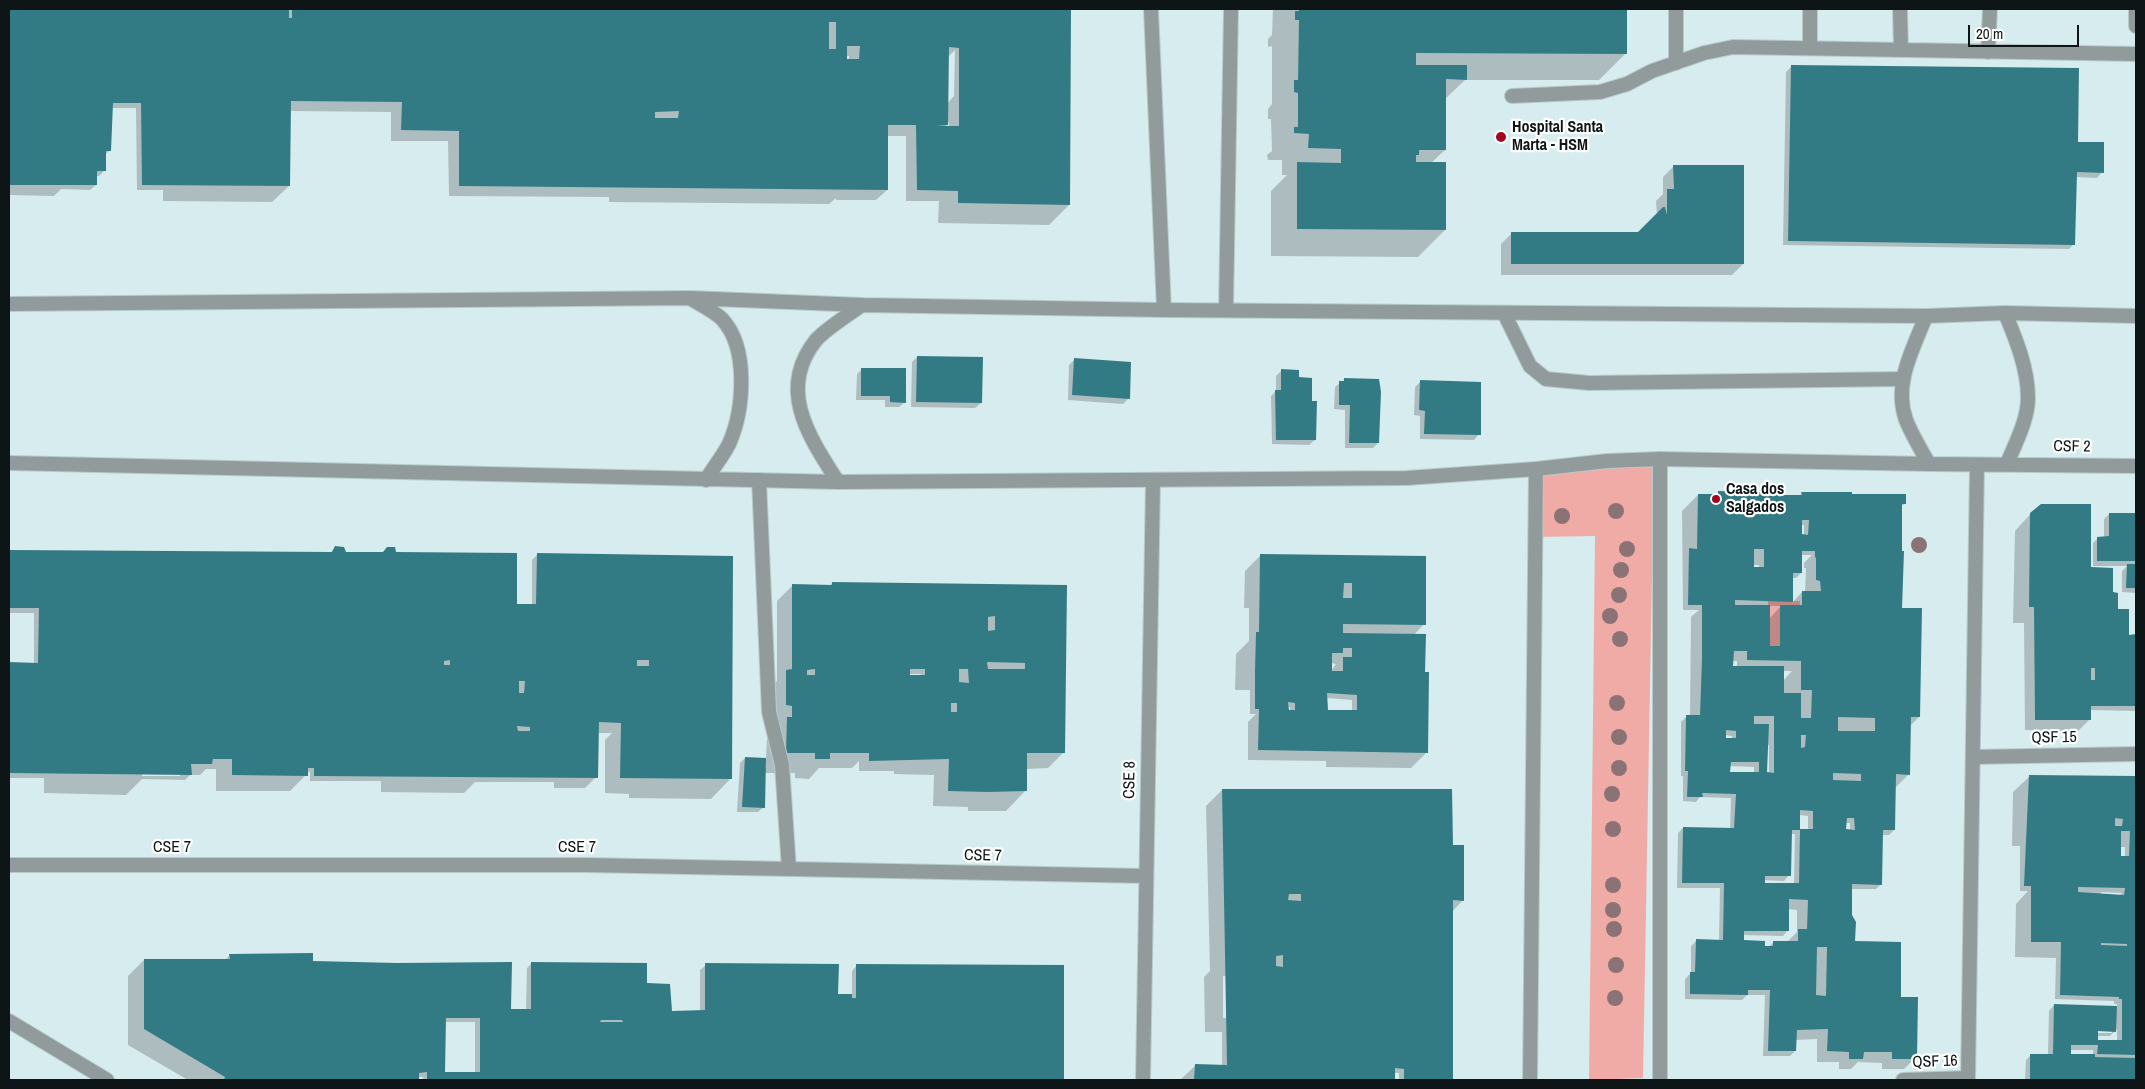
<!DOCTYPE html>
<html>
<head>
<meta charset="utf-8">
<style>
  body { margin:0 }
  #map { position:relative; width:2145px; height:1089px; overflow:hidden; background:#d7ecef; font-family:"Archivo Narrow",sans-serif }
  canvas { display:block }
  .frame { position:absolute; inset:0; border:10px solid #0d1516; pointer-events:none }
  .scale { position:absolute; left:1968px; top:25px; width:111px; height:22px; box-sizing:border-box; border:2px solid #0d1516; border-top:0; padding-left:6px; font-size:15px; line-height:18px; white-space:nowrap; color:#0d1516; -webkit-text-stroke:4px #fff; paint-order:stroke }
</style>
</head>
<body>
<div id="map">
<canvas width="2145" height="1089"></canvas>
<div class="frame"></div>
<div class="scale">20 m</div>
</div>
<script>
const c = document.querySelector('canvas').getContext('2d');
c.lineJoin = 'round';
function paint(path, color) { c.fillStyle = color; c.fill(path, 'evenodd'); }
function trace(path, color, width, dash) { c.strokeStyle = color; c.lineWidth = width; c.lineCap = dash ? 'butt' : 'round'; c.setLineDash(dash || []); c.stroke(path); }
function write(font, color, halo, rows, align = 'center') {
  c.font = font + ' "Archivo Narrow",sans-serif'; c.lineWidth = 4.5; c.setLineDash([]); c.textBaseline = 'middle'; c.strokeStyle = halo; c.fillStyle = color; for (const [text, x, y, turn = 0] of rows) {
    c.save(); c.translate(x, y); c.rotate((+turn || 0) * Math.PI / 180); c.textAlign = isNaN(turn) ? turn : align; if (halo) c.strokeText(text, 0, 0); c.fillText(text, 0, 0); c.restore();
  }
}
const green = new Path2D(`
  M1654,460L1643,1078L1589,1080L1595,536L1536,537V469Z
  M1768,601H1800L1799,659L1768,658Z`);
const shadow = new Path2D(`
  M9,9H1070L1069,205L1049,225L938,223L939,201H906V136H887V190L876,200H836V198L829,204L609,202V197L449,196L448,141H391V112L289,111V186L272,202L163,201V190H137L136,108H111L110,150L105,155V170L99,176H96V185L90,190L61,189L54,196L9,195ZM955,50L954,96L947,104V58ZM846,56H849V60L846,62ZM949,122V128H944Z
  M1273,9H1626V53L1599,80H1465L1445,99V150L1431,163L1445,230L1418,257L1271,256V191L1287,175H1282V160H1268L1267,155L1272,151L1271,119H1268V109L1272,104V46L1268,47V39L1272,35Z
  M1791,67L2077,143L2102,172L2097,178L2076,177L2074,244L2069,249L1783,245L1786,72Z
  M1674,166L1743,264L1732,275H1501V244L1512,233H1638L1657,215L1656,201L1663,194V177Z
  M917,357L981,403L975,408L911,407L912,362Z
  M1074,360L1128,399L1123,404L1068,400L1069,365Z
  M862,369L905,402L899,407H885V400H856L857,374Z
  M1281,371L1297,379L1311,403L1315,440L1309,445L1272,444L1271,396L1276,391V376Z
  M1344,380L1378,443L1373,448H1345V410L1334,409L1335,387Z
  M1420,382L1479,434L1474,440L1420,439V416L1414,415L1415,387Z
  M1718,493L1799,496L1802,493L1905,503L1901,507V609L1919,717L1910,726L1909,774L1895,788L1894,830L1889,835H1881V884L1876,889H1851L1850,916L1854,942L1900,998L1915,1058L1904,1069H1882V1063L1858,1062L1851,1069H1839V1062H1817V1039L1795,1040V1051L1790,1056H1763L1765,995H1747L1742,1000L1685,999V979L1691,973V946L1696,941H1719L1720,888H1677L1678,833L1683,828L1730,829L1731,798L1700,797L1696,802L1683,801V776H1681V722L1686,717H1690L1691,617L1699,610H1683L1682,511L1698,495H1716ZM1800,525H1804V536H1800ZM1801,555H1812L1804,563V568H1806L1805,593L1802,592L1792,603V578H1796L1801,573ZM1753,565H1759V568H1753ZM1768,606H1781L1769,619ZM1731,661H1737V667H1732ZM1783,671H1792L1783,681ZM1725,735L1732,736V739H1725ZM1767,745H1769V774L1765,773ZM1729,766L1754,767V774L1729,773ZM1799,815L1808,816V830H1798ZM1845,823H1850V831H1845ZM1790,834H1795L1794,884L1764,885V880L1784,881L1789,875ZM1788,909L1797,910V932L1787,942H1774L1768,947L1742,942V935L1783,936L1788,930Z
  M2033,511L2112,594L2136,660V714V711L2089,710V720L2078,731L2025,730L2024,623H2013L2015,531Z
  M2109,514H2136V593L2122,592V571L2127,566H2093V543L2098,538H2104V519Z
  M335,548L345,553H395L516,605L532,606V560L538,554L732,557L731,778L711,799L629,798V794L605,793V740L612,733H597L596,777L585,788H554V782H475L464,793L381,792V781H310V771L290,791H216V769H206L200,775H190L185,780L142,779L126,795L44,793V778H9V664H34V613H9V552L330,553ZM142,773L180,774V776H142Z
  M1261,555L1425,557L1424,624L1414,635L1424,674L1427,752L1411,768L1326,767V761L1248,760V722L1256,714H1250V690H1235L1236,654L1249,641V608H1244L1245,571ZM1331,663L1336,664L1331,671ZM1326,698L1352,700V712L1324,711ZM1287,707H1290V711H1285Z
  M832,583L1065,586L1064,752L1048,768L1026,769V790L1006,811H968V807L933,806L934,775L894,774V771H859V761L852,768H819L809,779L795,778V773H764V807L758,812H737L740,763L745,758L766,759L767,739L772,734L766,691L777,681V601L793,585L829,587ZM906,674H921L919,677L906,676Z
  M2030,776L2136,777V1080H2025L2026,1060L2031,1055H2048L2049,1011L2054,1005L2117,1007V1004H2114V1001L2055,999L2056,958L2015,957L2016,904L2028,891H2020V846H2012L2013,792ZM2119,847H2125V857H2119ZM2101,892L2122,893L2119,896L2101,894ZM2117,1029V1041H2097L2096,1036H2110ZM2091,1030H2112V1033H2091ZM2070,1050H2093V1056L2069,1055Z
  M1222,790L1451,846L1463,900L1452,912L1451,1080H1180L1195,1066H1222V1032H1205L1204,977L1210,971L1206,806ZM1223,976H1226V1018H1223ZM1394,1073H1399V1080H1394Z
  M230,955L312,964L510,1010H526L527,968L532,963L646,985L671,1012L700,1011V970L706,965L837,995H852V971L857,965L1063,966V1080H421L424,1077H418V1080H188L128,1045V976L144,960H225ZM444,1022H475V1074H444Z`);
const building = new Path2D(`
  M9,9H289V18H292V9H1071L1070,205L958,203V191L917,190L916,125H888V190L459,186V131L401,130L402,102L291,101L290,186L142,185L141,103H113L111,151H106V171H97V185H9ZM829,22H836V49H829ZM847,46H860L859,59H847ZM949,47L959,48V126H936L948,125ZM679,111L678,118H655V112Z
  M1299,9H1627V54L1416,53V65H1467V80L1446,79V150H1419V155H1416V162H1446V230L1297,229V162L1341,163V149L1308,148L1309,134L1294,133V127H1298V93L1294,92V80H1298L1299,20H1295V11H1299Z
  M1791,65L2079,68L2078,142H2104V173L2077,172L2075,245L1788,241Z
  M1673,165H1744V264H1511V232H1638L1663,207H1665L1667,215V189H1674Z
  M917,356L983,357L982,403L916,402Z
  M1074,358L1131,362L1130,399L1072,395Z
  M861,368H906V403L890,402V396H861Z
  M1281,369L1299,370V377L1312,378V401H1317L1316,440H1276L1275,390H1281Z
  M1344,378L1379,379L1381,392L1379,443H1349L1350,405H1339V381H1344Z
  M1420,380L1481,382V435L1424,434L1425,411L1419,410Z
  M1718,491L1768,492L1767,495H1802L1801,492H1852V494H1906V504H1902V551H1904L1902,608H1922L1920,717H1911L1910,775L1896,774L1895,830H1883L1882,885L1852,884V915L1856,922L1855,941L1901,942V997H1918L1917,1059H1892V1052H1864L1863,1059H1849V1052L1827,1051L1828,1029L1797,1030L1796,1051H1768L1770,990H1748V995L1690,994V972H1695L1696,939L1723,940L1724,883H1682L1683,827L1734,828L1736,794L1702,793L1703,797H1687L1688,771H1685L1686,715H1700L1702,659V605H1688L1689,548L1697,549L1698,494H1718ZM1802,520H1809L1808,535L1802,534ZM1754,549H1764V567H1754ZM1802,551H1815V557L1816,558V580L1820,581L1821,591H1802V605H1780V646H1770V605H1735V600L1793,602V573H1802ZM1734,651H1747V660L1801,661V690H1812L1811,718H1801V693H1784V666H1733ZM1754,716H1774V773L1767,772L1769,724H1754ZM1838,717L1875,718V731H1838ZM1726,730L1736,731V738H1726ZM1801,735H1806L1805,747L1801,748ZM1731,762H1759V772H1730ZM1833,773L1861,774V781L1833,780ZM1800,810L1813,811V829H1800ZM1847,818H1854L1855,830L1846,829ZM1792,830H1800L1799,883H1765V876H1791ZM1789,899L1808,900L1807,929H1798V941H1773V946H1765V941L1744,940V931H1789ZM1817,947H1827L1826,996L1816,995Z
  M2041,504H2091V567L2113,568V592L2118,593V609H2129V635L2136,634V706H2091V720H2035L2034,607H2029L2030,513ZM2091,668H2095V680H2091Z
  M2109,513H2136V561H2097V537L2109,536Z
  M335,546L344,547L346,552H383L387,547H395L396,552L517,553V604H536L537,553L733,556L732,779L620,778L621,723L599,722L598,778L314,776V768H308V776L232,775V759H213L212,764H191L192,775L9,773V662L38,663L39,608H9V550L332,552ZM450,660V665H444V661ZM637,660H649V666H637ZM519,681H525L524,693H519ZM517,726L530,727V731H518Z
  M1260,554L1426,556V625L1343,624V633L1426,634L1425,672H1429L1428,753L1258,750L1259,709H1255V670L1256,632H1259ZM1344,583H1352V598H1343ZM1343,648H1352V657H1343V671H1332V653H1343ZM1327,693L1357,695V710H1328ZM1288,702L1295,703V710H1289Z
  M2127,564H2136V588H2126Z
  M832,582L1067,585L1065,753H1027V791L988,792L948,791L949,759L869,761V753H830V759H815V753H786L787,717H792V706L786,705V670L792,669V584L832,585ZM995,616V630L988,631V617ZM987,662L1025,663V669H988ZM815,669V675H807V670ZM910,669H925V675H910ZM959,669H968L969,683L959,682ZM951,703H957V712H951Z
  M745,757L766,758L765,808L742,807Z
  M2029,775L2136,776V1055L2097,1054L2098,1045H2071V1054H2095V1057L2136,1058V1080L2030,1079V1054H2053L2054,1004L2117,1006L2116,1032L2098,1031V1040H2122V999H2119V997L2060,995L2061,942H2031V886H2024ZM2115,818L2123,819L2122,826H2115ZM2121,831H2130L2129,856H2121ZM2078,887L2125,888L2124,895L2078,892ZM2101,943L2127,944V946L2101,945Z
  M1222,789H1452L1453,845H1464V901L1453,900V1080H1404V1069L1395,1068V1080H1194L1195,1064L1227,1065ZM1289,894H1301V901L1288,900ZM1283,955V967L1276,966V956Z
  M313,953V961L397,963L512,962L511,1009H531V962L647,963V983L670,984L672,1011L705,1010V963L839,964L838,994H852V998H856V964L1064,965V1080H427V1072L419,1073V1080H224L225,1077L144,1029V959H230L229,954ZM446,1018H480V1072H445ZM601,1020H622L623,1022H600Z`);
const service = new Path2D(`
  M1900,9L1901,50
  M2136,9V26
  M1810,48V9
  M1988,52L1990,9
  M1676,63V9
  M1512,96L1600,92L1627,84L1652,71L1704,53L1733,47L2136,54
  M1226,310L1231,9
  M1504,313L1530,366L1546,379L1589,383L1903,379`);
const minor = new Path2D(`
  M1151,9L1164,310
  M759,480L769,712L782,765L789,869
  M1973,757L2136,754
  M9,865H586L1146,876
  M9,1021L107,1080
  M1143,1080L1153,480
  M1530,1080L1536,469
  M1660,1080V459
  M1903,1080L1968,1078`);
const tertiary = new Path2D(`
  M690,298C699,304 714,311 722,319C749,348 744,410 729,444C723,456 713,468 706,480
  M9,304L690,298L862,305L1164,310L1926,316L2005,313L2136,316
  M2005,313C2016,339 2028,369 2028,398C2028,420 2015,444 2007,464
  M1926,316C1913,349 1893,384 1906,420C1912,435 1921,450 1929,464
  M9,463L838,482L1407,478L1536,469L1607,461L1660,459L1929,464L2136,466
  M838,482C810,438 776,390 816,340C827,328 848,315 862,305
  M1968,1080L1977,465`);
const trees = [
  [1616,511],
  [1562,516],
  [1919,545],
  [1627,549],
  [1621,570],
  [1619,595],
  [1610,616],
  [1620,639],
  [1617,703],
  [1619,737],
  [1619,768],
  [1612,794],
  [1613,829],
  [1613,885],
  [1613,910],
  [1614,929],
  [1616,965],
  [1615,998]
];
const markers = [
  [1501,137,6,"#a3061f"],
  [1716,499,5,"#a3061f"]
];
const poiNames = [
  ["Hospital Santa",1512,128],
  ["Marta - HSM",1512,146],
  ["Casa dos",1726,490],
  ["Salgados",1726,508]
];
const streetNames = [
  ["CSF 2",2072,447,1],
  ["QSF 15",2054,738,-1],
  ["CSE 8",1130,780,-89],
  ["CSE 7",172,848],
  ["CSE 7",577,848],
  ["CSE 7",983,856,1],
  ["QSF 16",1935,1062,-2]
];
paint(green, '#f0aba6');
paint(shadow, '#0003');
paint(building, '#337b84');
trace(service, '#b7cacc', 16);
trace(minor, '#b7cacc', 16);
trace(tertiary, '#b7cacc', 16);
trace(service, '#929b9c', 14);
trace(minor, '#929b9c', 14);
trace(tertiary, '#929b9c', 14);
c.fillStyle = '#8b7375';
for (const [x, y] of trees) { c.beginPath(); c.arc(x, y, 8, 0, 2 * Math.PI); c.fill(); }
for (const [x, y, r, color] of markers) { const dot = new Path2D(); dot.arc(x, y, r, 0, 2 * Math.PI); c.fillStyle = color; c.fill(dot); trace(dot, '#fff', 2); }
write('bold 16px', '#0d1516', '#fff', poiNames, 'left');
write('16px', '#0d1516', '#fff', streetNames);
</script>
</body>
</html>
